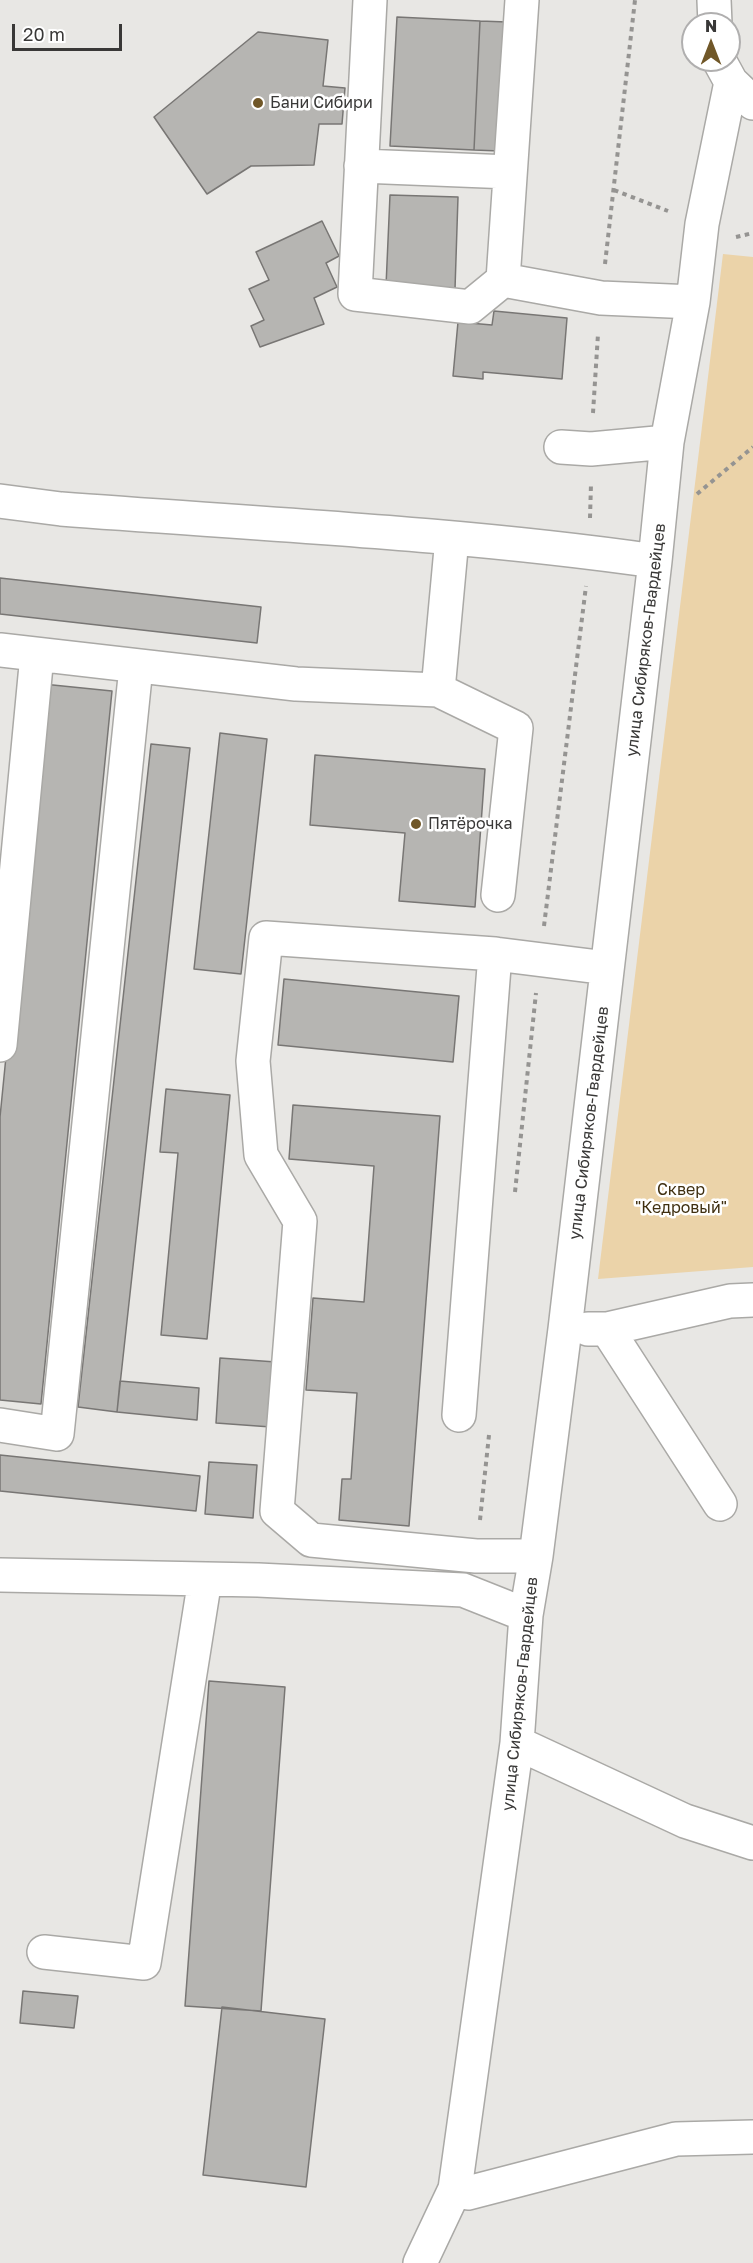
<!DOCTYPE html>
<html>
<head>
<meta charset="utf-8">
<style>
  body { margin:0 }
  #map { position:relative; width:753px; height:2263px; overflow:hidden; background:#e8e7e4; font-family:"Golos Text",sans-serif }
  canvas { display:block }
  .north { position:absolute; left:681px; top:12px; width:60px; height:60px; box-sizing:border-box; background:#fff; border:2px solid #b0afaf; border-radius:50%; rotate:0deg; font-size:16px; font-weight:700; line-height:24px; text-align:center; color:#393837 }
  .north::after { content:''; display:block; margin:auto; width:21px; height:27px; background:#705728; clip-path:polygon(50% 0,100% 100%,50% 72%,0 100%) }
  .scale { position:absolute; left:12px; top:24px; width:110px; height:27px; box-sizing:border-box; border:3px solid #393837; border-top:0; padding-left:8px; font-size:18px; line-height:21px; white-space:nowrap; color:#393837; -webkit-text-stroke:4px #fff; paint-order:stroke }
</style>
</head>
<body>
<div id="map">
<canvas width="753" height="2263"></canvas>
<div class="north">N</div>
<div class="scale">20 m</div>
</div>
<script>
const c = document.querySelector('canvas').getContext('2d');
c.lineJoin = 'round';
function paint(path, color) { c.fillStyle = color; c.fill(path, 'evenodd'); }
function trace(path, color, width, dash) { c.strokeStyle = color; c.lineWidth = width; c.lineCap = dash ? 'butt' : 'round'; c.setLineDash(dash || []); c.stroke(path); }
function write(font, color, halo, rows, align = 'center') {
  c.font = font + ' "Golos Text",sans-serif'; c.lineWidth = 5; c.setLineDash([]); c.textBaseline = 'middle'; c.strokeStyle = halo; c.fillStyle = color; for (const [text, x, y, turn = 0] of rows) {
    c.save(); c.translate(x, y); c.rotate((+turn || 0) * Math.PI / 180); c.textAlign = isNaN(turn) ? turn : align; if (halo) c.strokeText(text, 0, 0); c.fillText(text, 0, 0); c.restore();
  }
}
const green = new Path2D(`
  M723,254L753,257V1267L598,1279Z`);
const building = new Path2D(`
  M397,17L480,21L474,150L390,146Z
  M480,21L507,22L500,151L474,150Z
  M258,32L328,40L323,86L345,88L342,124H319L314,165L251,166L207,194L154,117Z
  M390,195L458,197L455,289L386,286Z
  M322,221L339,256L326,263L337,287L314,298L324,324L260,347L251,326L264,320L249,289L269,280L256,252Z
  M494,311L567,318L562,379L483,372V379L453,376L458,322L492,325Z
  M0,578L261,607L257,643L0,614Z
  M43,684L112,691L41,1404L0,1400V1117Z
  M220,733L267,739L241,974L194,969Z
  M151,744L190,748L117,1412L78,1407Z
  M315,755L485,769L475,907L399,901L405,833L310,825Z
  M284,979L459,996L453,1062L278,1045Z
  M166,1089L230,1095L207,1339L161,1335L178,1153L160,1152Z
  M293,1105L440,1116L409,1526L339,1520L342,1479H351L357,1393L306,1390L313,1298L364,1302L374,1166L289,1159Z
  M220,1358L276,1362L271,1427L216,1423Z
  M120,1381L199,1388L197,1420L117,1412Z
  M0,1455L200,1476L196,1511L0,1491Z
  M209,1462L257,1465L253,1518L205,1514Z
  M209,1681L285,1687L261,2011L185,2006Z
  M23,1991L78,1996L74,2028L20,2023Z
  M222,2007L325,2019L306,2187L203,2175Z`);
const path = new Path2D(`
  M614,190L668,211
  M736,237L753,233
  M605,264L635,0
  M593,413L598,334
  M697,494L753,447
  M590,518L591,484
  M544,926L586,586
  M515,1192L536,993
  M480,1520L489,1435`);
const minor = new Path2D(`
  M370,0L355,294L470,307L503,280
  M522,0L503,280L601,298L693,302
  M714,0L715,24
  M719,60L731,82L753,103
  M361,166L510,172
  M561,447L591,449L667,442
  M0,501L61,509C259,524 459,533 655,561
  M0,650L296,684L438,690L452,538
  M438,690L516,728L498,895
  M0,1045L37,655
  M588,1329H607L730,1301L753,1300
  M607,1329L720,1504
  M459,1415L495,954
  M0,1425L57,1434L136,667
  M536,1556H476L311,1540L277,1511L300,1221L261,1155L253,1061L266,938L495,954L607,968
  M0,1575L258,1580L463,1590L526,1615
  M517,1743L685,1821L753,1843
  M44,1952L144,1963L205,1579
  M455,2189L468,2193L676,2139L753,2137
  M420,2263L455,2189L517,1743L526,1615L536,1556L565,1329L655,561L667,442L693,302L702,224L731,82`);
const markers = [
  [258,103,6,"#705728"],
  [416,824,6,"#705728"]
];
const poiNames = [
  ["Бани Сибири",270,103],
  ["Пятёрочка",428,824]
];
const streetNames = [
  ["улица Сибиряков-Гвардейцев",646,640,-83],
  ["улица Сибиряков-Гвардейцев",589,1123,-83],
  ["улица Сибиряков-Гвардейцев",520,1694,-84]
];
const parkNames = [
  ["Сквер",681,1190],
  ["\"Кедровый\"",681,1208]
];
paint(green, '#ebd3a9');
paint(building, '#b6b5b2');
trace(building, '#787674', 1.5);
trace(minor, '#aaa9a6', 36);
trace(path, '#959492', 4, [4.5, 4.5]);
trace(minor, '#fff', 33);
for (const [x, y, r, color] of markers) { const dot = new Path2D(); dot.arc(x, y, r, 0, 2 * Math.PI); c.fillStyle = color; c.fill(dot); trace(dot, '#fff', 2); }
write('16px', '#393837', '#fff', poiNames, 'left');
write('16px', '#393837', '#fff', streetNames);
write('16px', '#3f2f10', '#fff', parkNames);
</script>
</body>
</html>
